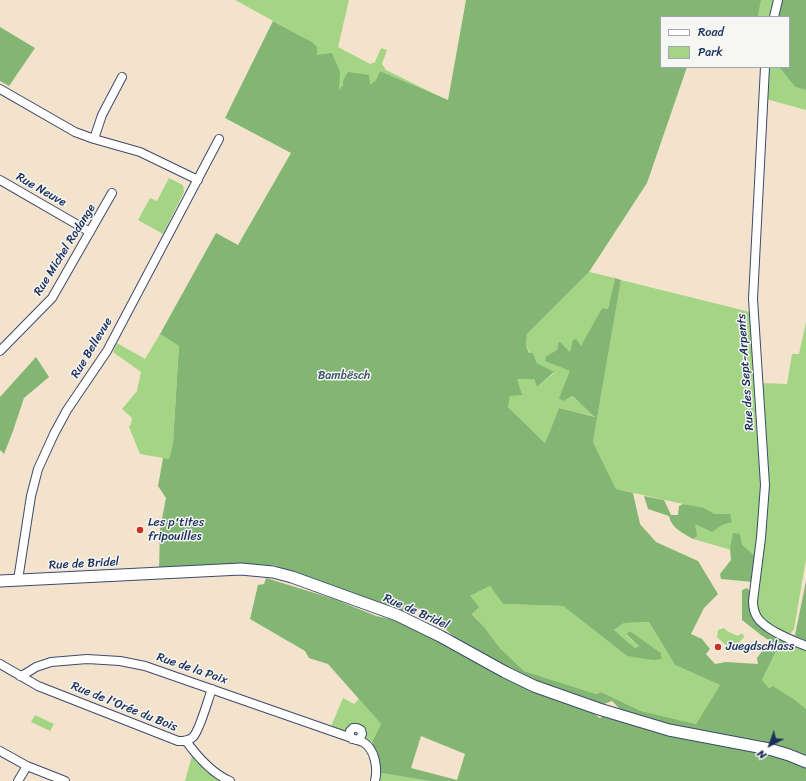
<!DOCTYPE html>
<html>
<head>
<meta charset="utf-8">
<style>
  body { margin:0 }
  #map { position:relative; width:806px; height:781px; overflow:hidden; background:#f4e3cc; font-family:Sriracha,sans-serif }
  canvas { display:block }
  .legend { position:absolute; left:660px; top:16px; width:130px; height:52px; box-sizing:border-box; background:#f6f6f2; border:1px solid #9ea6b7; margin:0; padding:5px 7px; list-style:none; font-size:12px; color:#1b2f5e }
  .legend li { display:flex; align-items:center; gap:8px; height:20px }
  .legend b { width:20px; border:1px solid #9ea6b7 }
  .north { position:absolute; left:750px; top:725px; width:40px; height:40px; -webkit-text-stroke:3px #f6f6f2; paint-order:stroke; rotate:221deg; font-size:11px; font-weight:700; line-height:16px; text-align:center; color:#1b2f5e }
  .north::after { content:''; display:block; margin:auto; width:14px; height:18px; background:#1b2f5e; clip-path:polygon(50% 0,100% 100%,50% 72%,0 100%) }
</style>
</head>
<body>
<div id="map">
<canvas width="806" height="781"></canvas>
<ul class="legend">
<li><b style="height:5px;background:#fff"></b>Road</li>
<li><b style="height:11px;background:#a3d584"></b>Park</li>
</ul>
<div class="north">N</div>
</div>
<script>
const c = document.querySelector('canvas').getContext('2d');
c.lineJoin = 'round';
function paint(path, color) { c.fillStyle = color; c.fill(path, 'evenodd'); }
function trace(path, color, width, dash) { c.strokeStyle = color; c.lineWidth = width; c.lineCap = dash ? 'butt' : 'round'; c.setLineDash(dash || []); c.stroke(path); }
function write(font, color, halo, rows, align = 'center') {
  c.font = font + ' Sriracha,sans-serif'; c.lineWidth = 3; c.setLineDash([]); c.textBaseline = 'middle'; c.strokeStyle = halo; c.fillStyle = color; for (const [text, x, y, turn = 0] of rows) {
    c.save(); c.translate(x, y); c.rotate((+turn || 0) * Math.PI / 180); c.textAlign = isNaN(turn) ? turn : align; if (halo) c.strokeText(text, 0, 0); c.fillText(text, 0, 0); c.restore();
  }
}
const green = new Path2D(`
  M235,0H349L338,47L370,64L375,62L381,48L387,50L382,64L386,70L449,101L380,71L376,80L369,84L343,85L339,91L317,55L312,42Z
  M761,0H778L774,17H758Z
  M761,67H779L795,87L806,90V110L766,99L756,301H758L761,373H763V380H761V383L787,384L792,354H799L806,322V559L794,629L792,632L789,634L795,635L806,643V709L794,699L773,686L769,688L762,680L779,645L755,620L756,557L693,539L692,506L616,489L593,442L621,280L750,312Z
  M169,178L183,185L184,192L163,234L138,220L150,198L157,201Z
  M589,272L615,278L608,309L602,308L581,347L570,352L558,343L557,350L546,356V361L570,371L571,396L596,417L559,408L545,443L508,407L510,396L517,379H534L537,387L554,373L537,363L533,353H530L526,346L527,334Z
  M160,334L179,346L173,443L169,459L140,454L129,427L131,424L132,418L122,409L137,391L141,372L113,352L117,343L145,359Z
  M490,586L503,604L563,606L627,656L662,659L661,653L630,631L626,635L639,646L635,648L614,630L624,623L649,622L675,665L720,685L696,724L641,711L601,692L596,694L524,671L500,648L484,627L472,613L470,596Z
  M724,628L727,631L738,636L740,634H743L744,637L730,652V649L717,637L718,630Z
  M343,698L354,704L359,699L381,724L372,742L364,739L365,736L353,724L349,726L345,731L331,726Z
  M35,715L54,724L50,731L31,722Z
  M192,756L220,781H185Z
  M381,773L430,781H379Z`);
const forest = new Path2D(`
  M466,0H761L758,17H661V67H687L647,183L589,272L527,334L526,346L529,353H533L537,363L554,372L537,387L534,379H517L522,395L510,396L508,407L545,443L559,408L595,417L572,396L563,401L559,398L570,371L545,361L546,356L557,350L558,343L560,342L570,352L573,340L576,339L581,346L602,308L608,309L615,278L621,280L593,442L616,489L633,493L640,524L656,542L698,561L718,594L704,608L691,634L702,639L710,649L706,654L715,664L726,662L758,664L757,658L770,641L761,635L742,620V590L747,588L751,592L765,629L788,643L786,648L779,645L762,680L769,688L773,686L794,699L806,709V756L791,749L770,744L670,726L622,711L612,701L604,704L580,696H573L536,682L507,668L458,640L422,609L412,608L413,613L411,615H407L274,565L267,567L159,569L160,529L166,498L158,486L163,458L169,459L173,443L179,346L160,334L216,233L238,245L291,153L225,118L273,21L312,42L317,47V55L332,53L340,72L339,90L343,85V81L348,72L369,75L370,84L376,80L380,71L448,100ZM490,586L503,604L563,606L627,656L653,660L662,659L661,653L630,631L626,634L639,646L635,648L614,630L624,623L649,622L675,665L720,685L696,724L641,711L601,692L596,694L524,671L500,648L484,627L472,614L479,607L470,596Z
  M778,0H806V90L795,87L779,67H789V17H774Z
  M0,27L35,48L9,86L0,81Z
  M36,357L49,377L24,398L13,431L4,454L0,450V397Z
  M644,496L664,500L671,515H678L679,506L683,504L704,508L714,514H730L732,522L722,525L712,532L695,524L697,536L693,539C683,533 671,528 669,516L648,509Z
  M733,533L740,534L742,545L756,557L753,582L721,579L720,574L731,560L730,549Z
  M266,578L334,599L376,616L394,620L588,710L600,718L603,716L669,735L770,754L806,766V781H430L381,773L372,742L381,724L328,664L309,658L305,651L250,619L258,585L264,584ZM421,736L465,754L457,780L411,768Z
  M806,581V643L795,635Z`);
const minor = new Path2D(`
  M774,17L778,0
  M765,67L753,299L765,485L761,538L753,601C753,607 754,612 757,617C765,630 792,640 806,646
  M0,89L75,132L94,139L140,152L198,180
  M94,139L102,115L122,77
  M0,180L90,232
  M0,351L52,298L112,193
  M18,580L31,496L38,469L54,434L67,410L107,351L219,139
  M0,664L38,686L178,741C184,741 189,741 193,737C200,730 208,699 212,689
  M20,676L25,674L36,667L51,662L87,659L120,661L145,666L363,742C375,749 378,768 375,781
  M352,739L350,735V731L353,728H357L361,730L362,734L360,738L356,740
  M186,741C197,756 213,774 230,781
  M0,751L27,766L65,781
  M18,781L27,766`);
const secondary = new Path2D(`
  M0,581L241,569L273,572L292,577L397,615L440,636L505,672L534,686L599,709L669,730L769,749L789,755L806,762`);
const markers = [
  [140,530,4,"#c8321e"],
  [718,647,4,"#c8321e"]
];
const streetNames = [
  ["Rue Neuve",41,190,30],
  ["Rue Michel Rodange",65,250,-58],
  ["Rue Bellevue",92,348,-59],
  ["Rue des Sept-Arpents",746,372,-94],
  ["Rue de Bridel",84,564,-3],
  ["Rue de Bridel",416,612,24],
  ["Rue de la Paix",192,669,19],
  ["Rue de l'Orée du Bois",124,707,22]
];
const parkNames = [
  ["Bambësch",344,376]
];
const poiNames = [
  ["Les p'tites",148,523],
  ["fripouilles",148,537],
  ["Juegdschlass",726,647]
];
paint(green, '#a3d584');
paint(forest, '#82b672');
trace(minor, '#3c4a6e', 10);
trace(secondary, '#3c4a6e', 13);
trace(minor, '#fff', 8);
trace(secondary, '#fff', 11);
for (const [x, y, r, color] of markers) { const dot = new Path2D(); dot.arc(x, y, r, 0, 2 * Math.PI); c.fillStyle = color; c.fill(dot); trace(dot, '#f6f6f2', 1.5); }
write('12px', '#1b2f5e', '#f6f6f2', streetNames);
write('12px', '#3d5868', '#f6f6f2', parkNames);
write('12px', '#1b2f5e', '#f6f6f2', poiNames, 'left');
</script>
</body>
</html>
